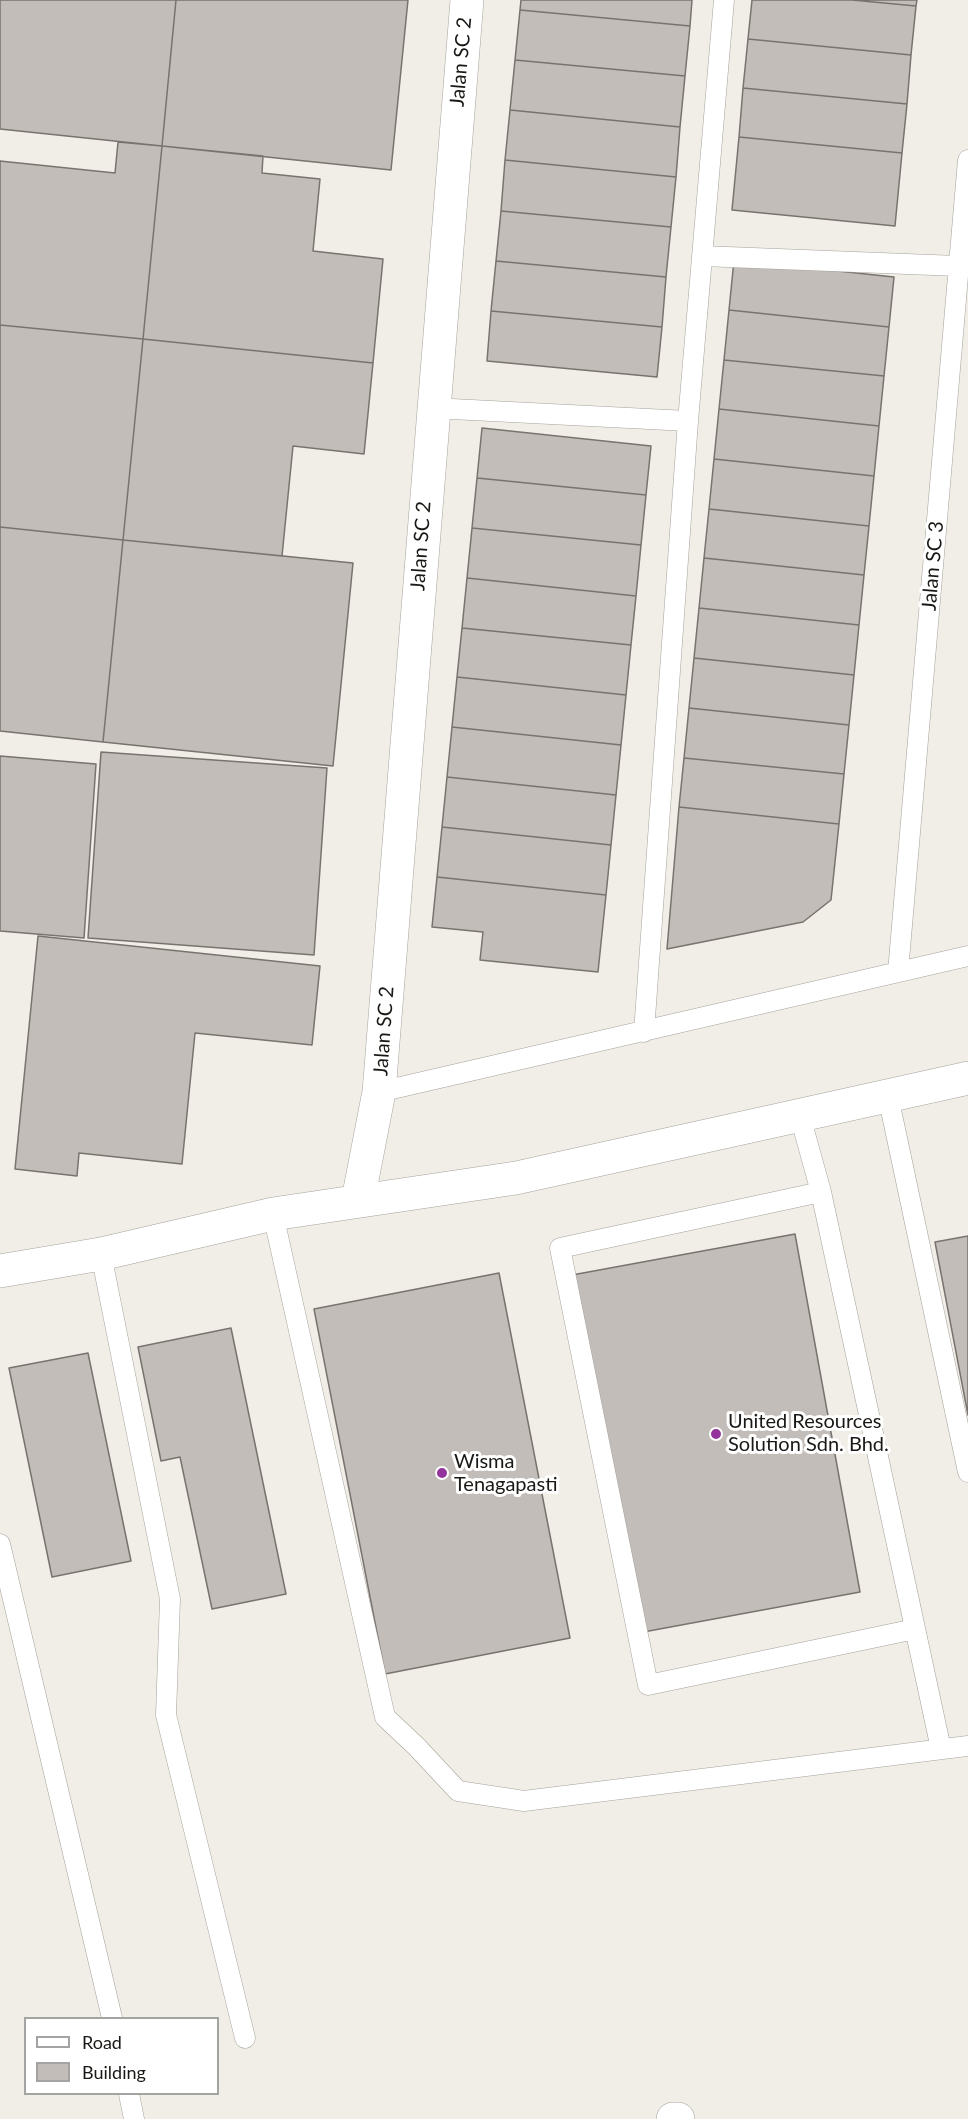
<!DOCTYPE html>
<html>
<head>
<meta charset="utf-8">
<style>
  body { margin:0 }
  #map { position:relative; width:968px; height:2119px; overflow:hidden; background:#f1eee7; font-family:Lato,sans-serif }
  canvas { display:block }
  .legend { position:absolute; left:24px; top:2017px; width:195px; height:78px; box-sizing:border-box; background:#fff; border:2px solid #a3a3a1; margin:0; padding:8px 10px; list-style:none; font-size:18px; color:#191815 }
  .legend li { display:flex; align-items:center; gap:12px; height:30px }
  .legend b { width:30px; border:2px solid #a3a3a1 }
</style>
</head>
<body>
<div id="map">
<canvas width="968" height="2119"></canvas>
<ul class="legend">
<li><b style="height:8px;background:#fff"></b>Road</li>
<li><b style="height:16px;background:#c3bdb9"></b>Building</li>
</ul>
</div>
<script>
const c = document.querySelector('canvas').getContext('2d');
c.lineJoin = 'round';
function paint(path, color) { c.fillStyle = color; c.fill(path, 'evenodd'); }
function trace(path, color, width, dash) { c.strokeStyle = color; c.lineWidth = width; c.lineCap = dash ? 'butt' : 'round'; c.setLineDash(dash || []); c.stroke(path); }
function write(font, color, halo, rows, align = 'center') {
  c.font = font + ' Lato,sans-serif'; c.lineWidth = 6; c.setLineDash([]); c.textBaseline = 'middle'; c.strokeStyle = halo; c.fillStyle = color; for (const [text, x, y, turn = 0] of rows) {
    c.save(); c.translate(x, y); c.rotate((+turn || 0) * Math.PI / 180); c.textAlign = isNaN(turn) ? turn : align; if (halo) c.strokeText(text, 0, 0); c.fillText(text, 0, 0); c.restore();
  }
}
const building = new Path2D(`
  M0,0H176L162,146L0,129Z
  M176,0H408L391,170L162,146Z
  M521,0H692L690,26L520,10Z
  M752,0H852L916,6L911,55L748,39Z
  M852,0H917L916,6Z
  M520,10L690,26L685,76L515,60Z
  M748,39L911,55L907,104L743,88Z
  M515,60L685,76L680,127L510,110Z
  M743,88L907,104L902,153L739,137Z
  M510,110L680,127L676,177L505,160Z
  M739,137L902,153L895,226L732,210Z
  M118,142L162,146L143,339L0,325V161L115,173Z
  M162,146L263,156L262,173L320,179L313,251L383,259L373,363L143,339Z
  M505,160L676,177L671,227L501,211Z
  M501,211L671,227L666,277L496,261Z
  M734,260L894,277L889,327L729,310Z
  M496,261L666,277L662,327L491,311Z
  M729,310L889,327L884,376L724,360Z
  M491,311L662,327L657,377L487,361Z
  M0,325L143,339L123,540L0,527Z
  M143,339L373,363L364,454L293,446L282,556L123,540Z
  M724,360L884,376L879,426L719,409Z
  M719,409L879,426L874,476L714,459Z
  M482,428L651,446L646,495L477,478Z
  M714,459L874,476L869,526L709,509Z
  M477,478L646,495L641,545L472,528Z
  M709,509L869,526L864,575L704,558Z
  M0,527L123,540L103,742L0,731Z
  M472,528L641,545L636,596L467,578Z
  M123,540L353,563L333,766L103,742Z
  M704,558L864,575L859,625L699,608Z
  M467,578L636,596L631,645L462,628Z
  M699,608L859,625L854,675L694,658Z
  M462,628L631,645L626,695L457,677Z
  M694,658L854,675L849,725L689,708Z
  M457,677L626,695L621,745L452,727Z
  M689,708L849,725L844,774L684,758Z
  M452,727L621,745L616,795L447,777Z
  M101,752L327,768L314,955L88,938Z
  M0,756L96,764L84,938L0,931Z
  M684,758L844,774L839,824L679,807Z
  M447,777L616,795L611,845L442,827Z
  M679,807L839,824L831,900L803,922L667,949Z
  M442,827L611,845L606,895L437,877Z
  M437,877L606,895L598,972L480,960L483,932L432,927Z
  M38,936L320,966L312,1045L195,1033L182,1164L79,1153L77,1176L15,1169Z
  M795,1234L860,1592L638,1633L572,1275Z
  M968,1236V1415L935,1242Z
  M499,1273L570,1638L385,1674L314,1309Z
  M231,1328L286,1594L212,1609L180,1457L161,1461L138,1347Z
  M88,1353L131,1561L52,1577L9,1368Z`);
const lane = new Path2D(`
  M702,256L958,266
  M432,408L688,421
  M898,972L968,160
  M644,1032L688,421L724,0
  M379,1092L968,956
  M888,1096L968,1472
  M800,1116L821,1192L941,1749
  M821,1192L560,1248L648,1685L915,1629
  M273,1214L385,1717L416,1746L458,1791L524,1801L968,1746
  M101,1254L170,1599L166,1715L245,2038
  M0,1544L112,2018
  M129,2094L134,2119`);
const street = new Path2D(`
  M358,1200L379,1092L467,0
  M0,1271L101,1254L273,1214L516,1178L968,1078
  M673,2119H678`);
const markers = [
  [716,1434,6,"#93349d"],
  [442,1473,6,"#93349d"]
];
const streetNames = [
  ["Jalan SC 2",461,62,-85],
  ["Jalan SC 2",421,546,-86],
  ["Jalan SC 3",933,566,-85],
  ["Jalan SC 2",384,1031,-86]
];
const poiNames = [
  ["United Resources",728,1422],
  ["Solution Sdn. Bhd.",728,1445],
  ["Wisma",454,1462],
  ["Tenagapasti",454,1485]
];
paint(building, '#c3bdb9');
trace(building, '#79736f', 1.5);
trace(lane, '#a5a29c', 21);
trace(street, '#a5a29c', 34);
trace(lane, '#fff', 20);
trace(street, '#fff', 33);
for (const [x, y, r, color] of markers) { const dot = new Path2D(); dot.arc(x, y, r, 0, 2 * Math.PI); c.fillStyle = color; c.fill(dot); trace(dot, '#fff', 2); }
write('20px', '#191815', '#fff', streetNames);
write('20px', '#191815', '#fff', poiNames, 'left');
</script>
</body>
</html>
